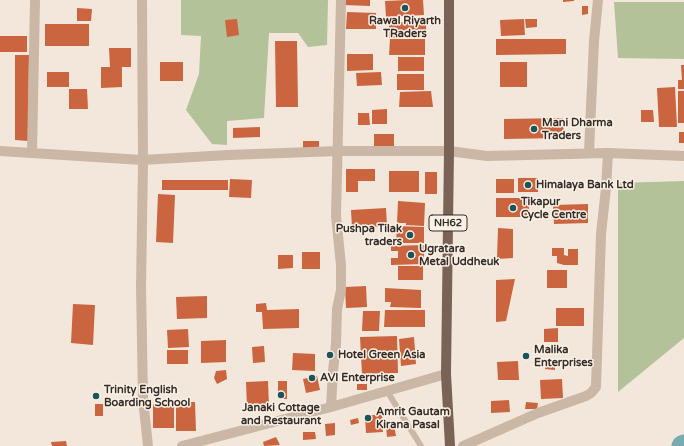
<!DOCTYPE html>
<html>
<head>
<meta charset="utf-8">
<style>
  body { margin:0 }
  canvas { display:block; background:#f2e7da }
</style>
</head>
<body>
<canvas width="684" height="446"></canvas>
<script>
const c = document.querySelector('canvas').getContext('2d');
c.lineJoin = 'round';
function paint(path, color) { c.fillStyle = color; c.fill(path, 'evenodd'); }
function trace(path, color, width, dash) { c.strokeStyle = color; c.lineWidth = width; c.lineCap = dash ? 'butt' : 'round'; c.setLineDash(dash || []); c.stroke(path); }
function write(font, color, halo, rows, align = 'center') {
  c.font = font + ' "Varela Round",sans-serif'; c.lineWidth = 3; c.setLineDash([]); c.textBaseline = 'middle'; c.strokeStyle = halo; c.fillStyle = color; for (const [text, x, y, turn = 0] of rows) {
    c.save(); c.translate(x, y); c.rotate((+turn || 0) * Math.PI / 180); c.textAlign = isNaN(turn) ? turn : align; if (halo) c.strokeText(text, 0, 0); c.fillText(text, 0, 0); c.restore();
  }
}
const green = new Path2D(`
  M181,0H328L327,45L308,47L298,33H269L264,118L227,121V145L212,144L186,110L199,74L201,36L181,35Z
  M614,2H684V59L618,58Z
  M684,181V338L618,392V183Z`);
const river = new Path2D(`
  M682,446L684,445`);
const building = new Path2D(`
  M344,0H370V6L344,5Z
  M407,0H423L424,15L386,17L385,1Z
  M563,0H574V1L563,2Z
  M582,6H588V14L582,15Z
  M77,8L92,9L91,21H77Z
  M347,12L376,13V29H346Z
  M237,19L239,35L227,37L225,20Z
  M524,19L525,35L501,36L500,20Z
  M525,19H537V27L526,28Z
  M389,22H426V37L389,38Z
  M45,24H89V46H45Z
  M0,36H27V52H0Z
  M390,39H425V55H389Z
  M496,39H566V54L496,55Z
  M275,41H297L298,107H276Z
  M109,48H131V67H122V87L101,88V67H110Z
  M347,54H373V70L347,71Z
  M15,55H29L28,141L15,140Z
  M398,57H424V71H398Z
  M160,62H183V81H160Z
  M500,62H527V87H500Z
  M681,65H684V89H678V80H682Z
  M47,72H69V87H47Z
  M381,72L382,85L357,86L356,73Z
  M397,74H424V90H397Z
  M675,87L677,127H659L657,88Z
  M69,89H87L88,109H69Z
  M431,91L433,107H399L400,92Z
  M678,91H684V123H678Z
  M387,109V124H372V110Z
  M641,110H653L654,122H641Z
  M358,113H369L370,125H358Z
  M563,118L564,138L504,139V119Z
  M260,127V137L233,138V128Z
  M679,132H684V143H679Z
  M374,134H394V149H374Z
  M303,141H319V150H303Z
  M346,169H375V181H358V192H346Z
  M389,171H419V192H389Z
  M425,172H437V194H425Z
  M518,178H538V192H518Z
  M230,179L252,180L251,198L229,197Z
  M496,179H514V193H496Z
  M162,180H228V190H162Z
  M158,194L175,195L173,243L156,242Z
  M496,198H529V217H496Z
  M398,201L425,203L424,226L406,225V223H397Z
  M588,204V223L554,224L553,205Z
  M386,208L387,226L352,228L351,210Z
  M397,226L424,227V243H396Z
  M498,228L513,229V258L497,259Z
  M424,245V264L391,265V258H398V251H391V246Z
  M552,248H564V255L568,256V249H578V265H564L557,263V256H552Z
  M302,252H320V269H302Z
  M278,255H293V268L278,269Z
  M398,266H423V280H398Z
  M547,270H567V288H547Z
  M515,279L506,321L496,322V280Z
  M366,286L367,307L346,308L345,287Z
  M385,288L421,290V308L390,307L391,302H385Z
  M207,296V318L177,319L176,297Z
  M266,303L267,310L299,309V328L263,329L262,312H256V304Z
  M73,304L95,305L93,345L71,343Z
  M556,308H584V326H556Z
  M385,310H425V327H384Z
  M363,311H380L379,331H362Z
  M558,328V342H544V329Z
  M188,329L189,347L168,348L167,330Z
  M397,336L398,373L362,374L360,337Z
  M414,337L416,364L401,366L399,339Z
  M226,340V362L201,363V341Z
  M264,346L265,362L253,363L252,347Z
  M167,350H188V364H167Z
  M293,353L315,354V371L292,370Z
  M545,360H555V370L545,369Z
  M518,361L519,380H498L497,362Z
  M226,370L227,379L217,384L214,378L216,371Z
  M317,376L320,390L306,393L303,379Z
  M562,379L563,398L541,399L540,380Z
  M268,381L269,406L247,407L246,382Z
  M278,381H287V399H278Z
  M357,384H367V390H357Z
  M509,400L510,412L491,413V401Z
  M176,402H195L196,431H176Z
  M526,402L538,403L537,409H525Z
  M95,404H103V416H95Z
  M153,404H174V428H153Z
  M382,414L383,432L366,433L365,416Z
  M358,418L359,423L351,425L350,420Z
  M335,423V435L326,436L325,424Z
  M394,425L396,436L387,437L386,426Z
  M303,432H315L316,439L303,440Z
  M276,437L280,445L264,446L263,442Z
  M66,441L67,446H52L51,442Z`);
const service = new Path2D(`
  M387,391L421,446`);
const minor = new Path2D(`
  M142,0L143,163L141,286L143,399L148,446
  M0,151L142,160L228,155L338,151H449L487,156L608,153L606,188L601,234L596,387L591,393L586,396L538,413L463,446
  M589,152L594,41L598,0
  M32,153L35,0
  M608,153L684,156
  M331,407L333,371L336,344L337,309L341,290V265L336,216L341,0
  M182,446L331,407L446,374`);
const primary = new Path2D(`
  M449,0V151L446,374L450,446`);
const markers = [
  [405,8,4,"#1b5459"],
  [534,129,4,"#1b5459"],
  [528,185,4,"#1b5459"],
  [513,208,4,"#1b5459"],
  [410,235,4,"#1b5459"],
  [411,255,4,"#1b5459"],
  [330,355,4,"#1b5459"],
  [526,356,4,"#1b5459"],
  [312,378,4,"#1b5459"],
  [281,395,4,"#1b5459"],
  [96,396,4,"#1b5459"],
  [368,418,4,"#1b5459"]
];
const shields = [
  [448,223,38]
];
const shieldNames = [
  ["NH62",448,223]
];
const poiNames = [
  ["Rawal Riyarth",405,21,"center"],
  ["TRaders",405,34,"center"],
  ["Mani Dharma",542,123],
  ["Traders",542,136],
  ["Himalaya Bank Ltd",536,185],
  ["Tikapur",521,202],
  ["Cycle Centre",521,215],
  ["Pushpa Tilak",402,229,"right"],
  ["traders",402,242,"right"],
  ["Ugratara",419,249],
  ["Metal Uddheuk",419,262],
  ["Malika",534,350],
  ["Enterprises",534,363],
  ["Hotel Green Asia",338,355],
  ["AVI Enterprise",320,378],
  ["Trinity English",104,390],
  ["Boarding School",104,403],
  ["Janaki Cottage",281,408,"center"],
  ["and Restaurant",281,421,"center"],
  ["Amrit Gautam",376,412],
  ["Kirana Pasal",376,425]
];
paint(green, '#b3c299');
trace(river, '#78adb0', 21);
paint(building, '#ca6540');
trace(service, '#cbb7a5', 6);
trace(minor, '#cbb7a5', 10);
trace(primary, '#796357', 10);
for (const [x, y, r, color] of markers) { const dot = new Path2D(); dot.arc(x, y, r, 0, 2 * Math.PI); c.fillStyle = color; c.fill(dot); trace(dot, '#faf1e6', 1.5); }
for (const [x, y, w] of shields) { const box = new Path2D(); box.roundRect(x - w / 2, y - 8, w, 16, 3); c.fillStyle = '#faf1e6'; c.fill(box); trace(box, '#362c27', 1); }
write('bold 10px', '#362c27', null, shieldNames);
write('bold 11px', '#362c27', '#faf1e6', poiNames, 'left');
</script>
</body>
</html>
